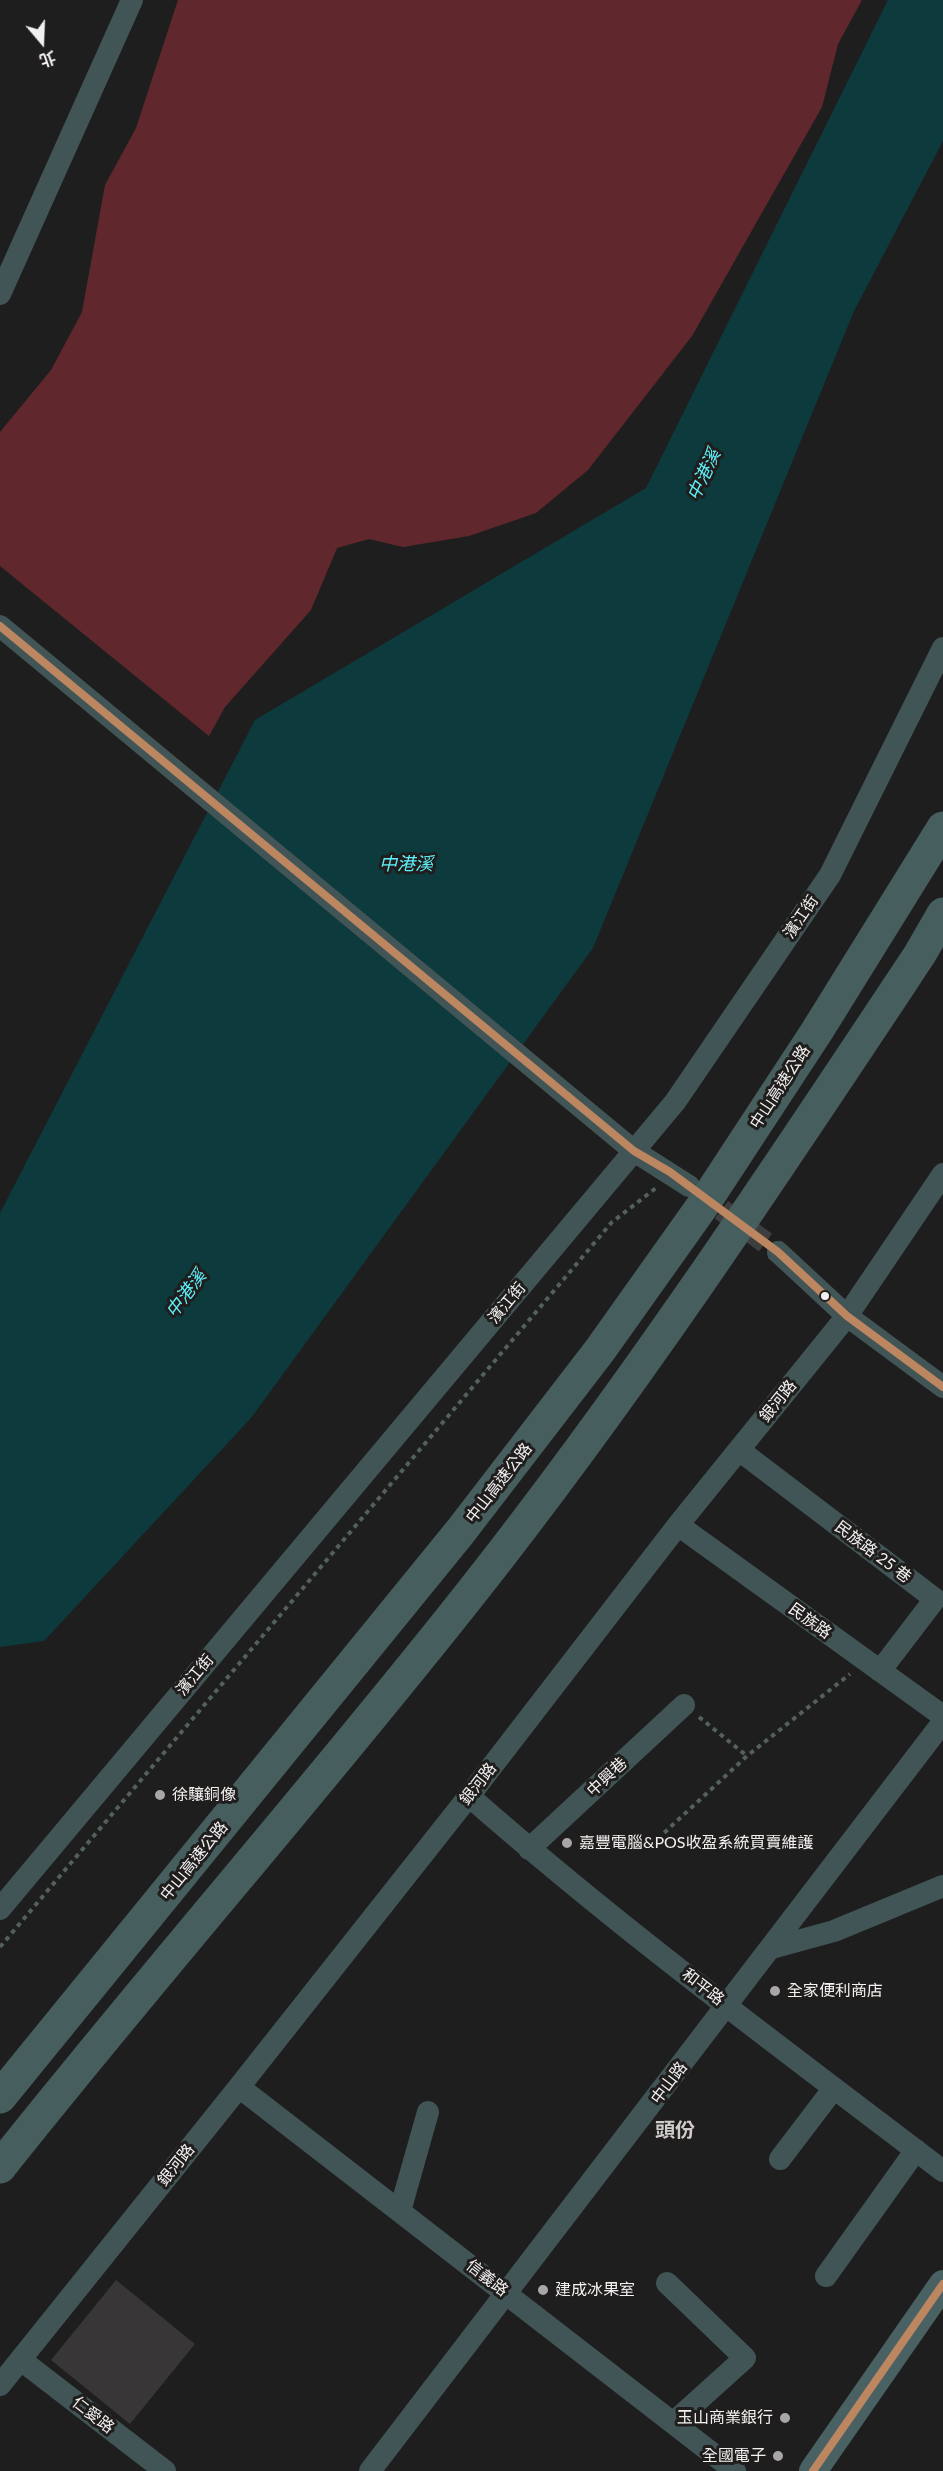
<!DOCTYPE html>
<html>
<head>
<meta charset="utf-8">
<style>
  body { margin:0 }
  #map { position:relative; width:943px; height:2471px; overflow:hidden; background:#1f1e1e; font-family:Lato,"Noto Sans TC",sans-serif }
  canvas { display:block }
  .north { position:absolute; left:12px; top:12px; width:60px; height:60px; -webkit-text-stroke:4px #201d1d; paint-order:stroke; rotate:161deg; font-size:16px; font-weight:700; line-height:24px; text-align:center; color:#f2f0f0 }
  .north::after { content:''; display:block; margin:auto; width:21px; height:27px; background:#f2f0f0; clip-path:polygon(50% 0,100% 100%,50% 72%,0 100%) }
</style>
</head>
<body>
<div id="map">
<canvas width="943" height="2471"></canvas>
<div class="north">北</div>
</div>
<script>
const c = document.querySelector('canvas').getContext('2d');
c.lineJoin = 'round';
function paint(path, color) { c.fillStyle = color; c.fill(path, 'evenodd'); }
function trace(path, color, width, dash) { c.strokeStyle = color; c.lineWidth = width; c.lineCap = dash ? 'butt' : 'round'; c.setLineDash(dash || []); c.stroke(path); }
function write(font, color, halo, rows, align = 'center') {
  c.font = font + ' Lato,"Noto Sans TC",sans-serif'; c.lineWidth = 6; c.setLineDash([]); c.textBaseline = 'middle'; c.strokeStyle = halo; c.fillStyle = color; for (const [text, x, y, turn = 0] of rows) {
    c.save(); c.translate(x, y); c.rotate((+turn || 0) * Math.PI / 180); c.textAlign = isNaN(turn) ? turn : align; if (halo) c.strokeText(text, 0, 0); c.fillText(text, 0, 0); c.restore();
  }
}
const green = new Path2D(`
  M178,0H862L838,44L822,107L692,336L588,470L536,513L469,536L403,547L369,539L337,548L311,610L225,707L209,736L0,566V432L51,370L82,312L105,185L136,128Z`);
const water = new Path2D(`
  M888,0H943V141L854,311L593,948L251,1418L44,1641L0,1647V1213L255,720L646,488Z`);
const building = new Path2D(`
  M116,2280L195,2344L130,2424L51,2360Z`);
const minorTunnel = new Path2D(`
  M695,1190L778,1252`);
const path = new Path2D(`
  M699,1717L747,1756
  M651,1845L747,1756L850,1674
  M0,1947L612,1222L656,1188`);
const minor = new Path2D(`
  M0,294L132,0
  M0,626L634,1151L689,1186
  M778,1252L847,1316L943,1387
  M739,1450L935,1599L880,1671
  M678,1525L943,1716
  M469,1796C620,1929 783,2049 943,2171
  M529,1849L684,1705
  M0,1909L675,1102L830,875L943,648
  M772,1948L834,1931L943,1886
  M239,2087L735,2471
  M780,2159L834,2088
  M400,2211L428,2112
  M826,2276L916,2150
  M667,2283L745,2358L673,2423
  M21,2360L165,2471
  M0,2385L239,2087L469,1796L678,1525L847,1316L943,1174
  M370,2471L943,1722`);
const major = new Path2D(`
  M813,2471L943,2284`);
const highway = new Path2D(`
  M0,2097L460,1532L600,1350L703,1205L817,1031L943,828
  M0,2167C154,1973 318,1787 471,1593C633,1388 776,1171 920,954L943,914`);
const bus1 = new Path2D(`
  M0,626L634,1151L670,1172L778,1252L847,1316L943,1387
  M813,2471L943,2284`);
const markers = [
  [825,1296,5,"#f2f0f0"],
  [160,1795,6,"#a8a6a6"],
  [567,1843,6,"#a8a6a6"],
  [775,1991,6,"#a8a6a6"],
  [543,2290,6,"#a8a6a6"],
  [785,2418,6,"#a8a6a6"],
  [778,2456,6,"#a8a6a6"]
];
const streetNames = [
  ["濱江街",801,917,-56],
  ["中山高速公路",780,1087,-57],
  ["濱江街",507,1303,-50],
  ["銀河路",778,1401,-51],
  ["中山高速公路",499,1483,-52],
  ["民族路 25 巷",873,1552,37],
  ["民族路",810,1621,36],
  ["濱江街",195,1675,-50],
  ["中興巷",607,1777,-43],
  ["銀河路",478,1784,-52],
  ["中山高速公路",194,1861,-51],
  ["和平路",703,1987,38],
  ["中山路",669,2083,-53],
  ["銀河路",176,2165,-51],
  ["信義路",487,2278,38],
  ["仁愛路",93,2415,38]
];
const poiNames = [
  ["徐驤銅像",172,1795],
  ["嘉豐電腦&POS收盈系統買賣維護",579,1843],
  ["全家便利商店",787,1991],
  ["建成冰果室",555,2290],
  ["玉山商業銀行",773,2418,"right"],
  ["全國電子",766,2456,"right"]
];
const waterNames = [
  ["中港溪",704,475,-65],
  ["中港溪",406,864],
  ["中港溪",186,1294,-53]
];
const quarterNames = [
  ["頭份",675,2131]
];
paint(green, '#60282d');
paint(water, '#0d3a3d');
paint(building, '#383636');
trace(minorTunnel, '#3f3e3e', 22, [22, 11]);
trace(path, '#545f5f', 4, [4.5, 4.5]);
trace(minor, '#415556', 22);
trace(major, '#4a6163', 28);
trace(highway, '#475e5f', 33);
trace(bus1, '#bb8660', 8);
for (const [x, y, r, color] of markers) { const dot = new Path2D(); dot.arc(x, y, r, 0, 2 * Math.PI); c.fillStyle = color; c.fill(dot); trace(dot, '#201d1d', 2); }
write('16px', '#f2f0f0', '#201d1d', streetNames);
write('16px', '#f2f0f0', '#201d1d', poiNames, 'left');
write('italic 18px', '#5ef2fb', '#201d1d', waterNames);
write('bold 20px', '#d0cccc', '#201d1d', quarterNames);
</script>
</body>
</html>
